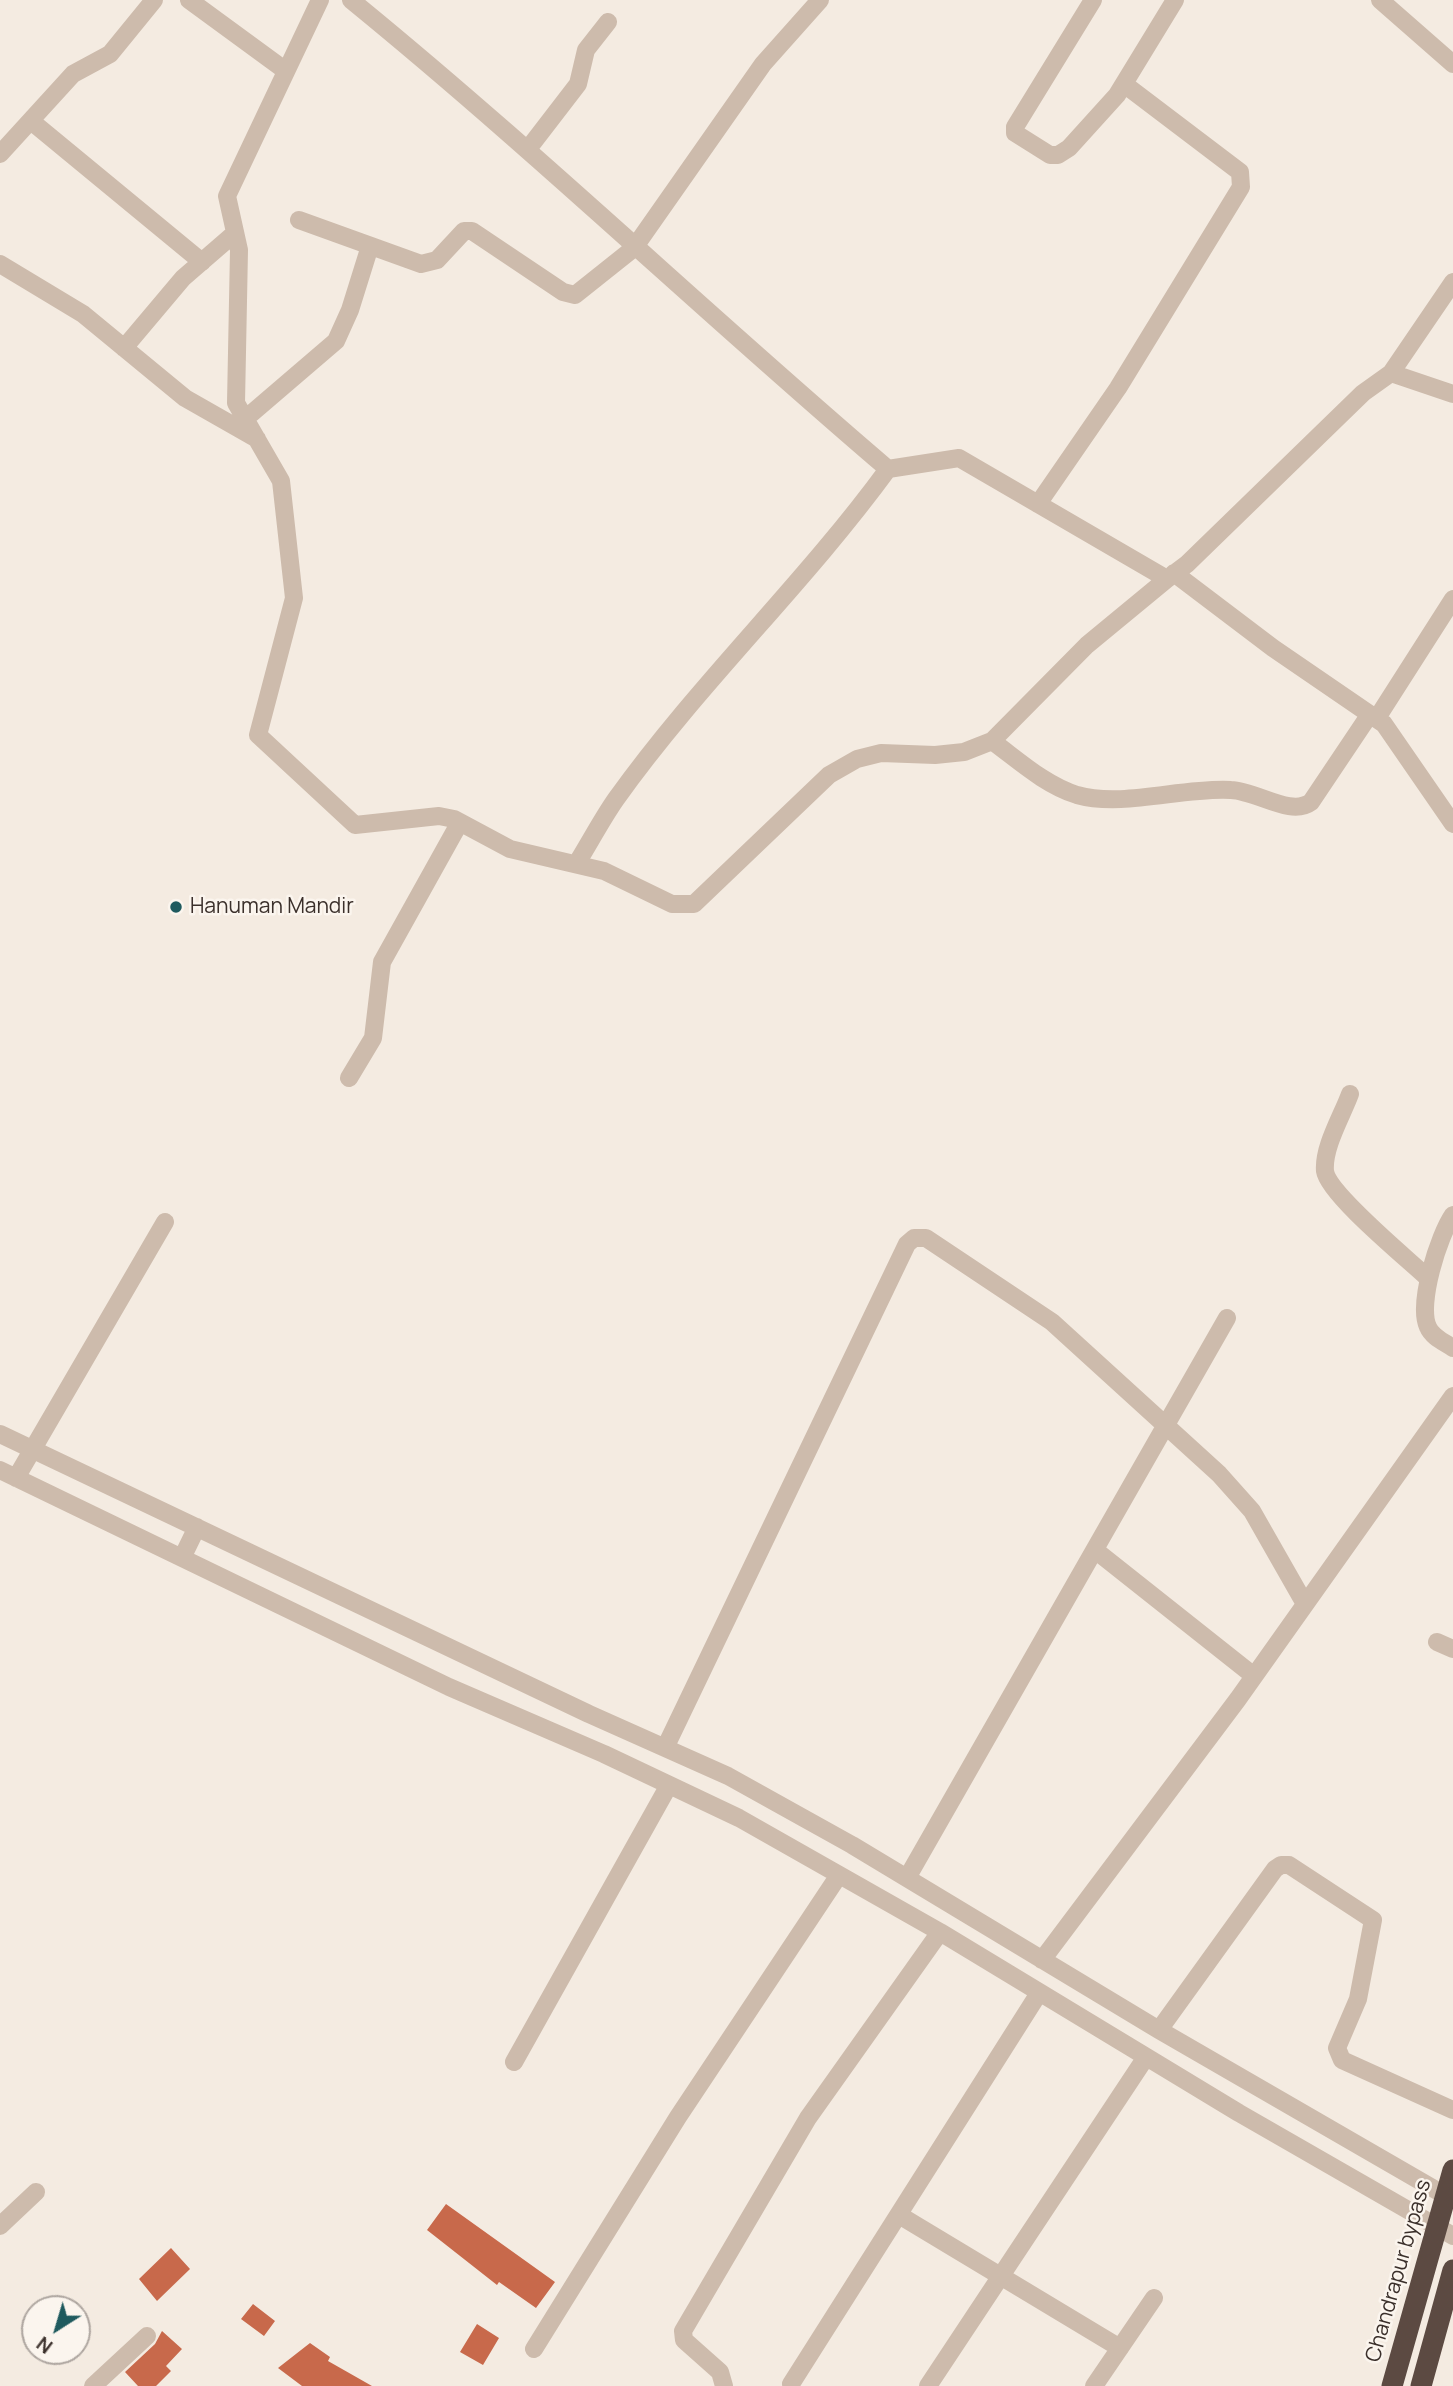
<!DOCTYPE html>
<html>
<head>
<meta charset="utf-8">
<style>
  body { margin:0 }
  #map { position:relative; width:1453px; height:2386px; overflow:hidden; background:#f4ebe1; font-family:Manrope,sans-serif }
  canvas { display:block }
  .north { position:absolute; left:21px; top:2295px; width:70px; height:70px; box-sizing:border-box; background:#fbf5ee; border:2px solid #aea6a0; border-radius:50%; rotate:217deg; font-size:19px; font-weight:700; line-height:28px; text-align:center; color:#3b302b }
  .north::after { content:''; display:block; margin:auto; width:24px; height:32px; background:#1f5a5e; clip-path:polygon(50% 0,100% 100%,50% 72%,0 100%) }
</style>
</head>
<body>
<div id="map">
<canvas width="1453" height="2386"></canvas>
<div class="north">N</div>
</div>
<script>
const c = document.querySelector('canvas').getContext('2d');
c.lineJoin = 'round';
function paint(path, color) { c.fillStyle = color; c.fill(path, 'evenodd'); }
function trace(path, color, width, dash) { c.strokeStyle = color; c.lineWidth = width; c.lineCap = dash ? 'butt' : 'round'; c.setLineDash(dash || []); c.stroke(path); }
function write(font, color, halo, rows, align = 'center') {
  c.font = font + ' Manrope,sans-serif'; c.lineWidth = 5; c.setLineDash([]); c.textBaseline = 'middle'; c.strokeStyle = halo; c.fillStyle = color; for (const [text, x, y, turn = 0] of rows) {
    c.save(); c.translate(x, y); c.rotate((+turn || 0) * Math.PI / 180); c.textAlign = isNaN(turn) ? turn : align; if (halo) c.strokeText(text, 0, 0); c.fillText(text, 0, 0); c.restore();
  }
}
const building = new Path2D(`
  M446,2204L555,2282L536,2308L499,2282L497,2285L427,2230Z
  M171,2248L190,2269L157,2301L139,2279Z
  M253,2304L275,2321L264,2336L241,2319Z
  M477,2324L499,2338L483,2365L460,2352Z
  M162,2331L182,2349L166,2366L171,2371L156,2386H138L125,2372L155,2344Z
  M310,2343L330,2357L328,2361L372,2386H302L278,2368Z`);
const minor = new Path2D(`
  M189,0L286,71
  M320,0L227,196L239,250L236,403L281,481L294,598L258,735L355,825L439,816L454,819L510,849L604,871L672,904H694L829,775L857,759L881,753L935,755L964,752L992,741L1087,645L1167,579
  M351,0C535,150 707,315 888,469L959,458L1167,579L1187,564L1363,393L1391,373L1453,394
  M1093,0L1015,127V133L1050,155H1058L1069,148L1117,95L1175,0
  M1380,0L1453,64
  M31,121L202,262
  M528,149L578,84L586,50L608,22
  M0,154L73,74L110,54L154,0
  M299,220L421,264L437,260L464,231H472L563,292L575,295L634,248L763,64L820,0
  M0,264L83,314L185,398L257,439
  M124,348L183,278L235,233
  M1391,373L1453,282
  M245,419L336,341L350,310L370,246
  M1038,504L1118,388L1241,187L1240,172L1124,84
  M1174,573L1273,648L1384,724L1453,824
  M1377,718L1453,599
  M992,741C1018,760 1045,785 1077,795C1123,808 1183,787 1231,790C1257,791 1291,817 1311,802L1370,714
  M577,863C590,842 602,819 616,799C699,683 804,584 888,469
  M349,1078L373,1038L382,962L460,822
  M1350,1094C1342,1116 1323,1147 1325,1171C1328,1194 1409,1260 1429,1279
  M1453,1215C1439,1235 1417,1304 1428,1327C1432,1337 1444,1342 1453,1348
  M0,1434L589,1714L728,1776L852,1845L1159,2030L1453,2200
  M0,1470L449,1687L604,1754L739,1818L940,1932L1239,2113L1453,2236
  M16,1478L165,1222
  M1095,1550L1254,1676
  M182,1558L197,1527
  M1437,1642L1453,1649
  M665,1748L907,1244L914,1238H926L1052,1322L1219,1474L1252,1511L1305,1604
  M907,1878L1227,1318
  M1042,1960L1238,1699L1453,1396
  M1159,2030L1275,1869L1281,1865H1289L1373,1920L1358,1999L1337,2048L1342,2060L1453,2110
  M514,2062L669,1785
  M899,2215L1120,2348
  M0,2226L36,2192
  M534,2349L678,2117L839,1875
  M791,2384L1039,1993
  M93,2386L147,2336
  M724,2386L720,2372L684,2340L683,2331L808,2118L940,1932
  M928,2386L1146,2057
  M1094,2386L1154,2298`);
const highway = new Path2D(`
  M1392,2386L1453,2170
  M1421,2386L1453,2270`);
const markers = [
  [176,907,7,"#1f5a5e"]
];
const poiNames = [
  ["Hanuman Mandir",190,907]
];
const streetNames = [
  ["Chandrapur bypass",1399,2271,-74]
];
paint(building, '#c8694b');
trace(minor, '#cdbbac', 18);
trace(highway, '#5c4a42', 21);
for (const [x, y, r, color] of markers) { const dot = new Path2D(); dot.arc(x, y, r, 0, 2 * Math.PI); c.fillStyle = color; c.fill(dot); trace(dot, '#fbf5ee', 2.5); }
write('21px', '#3b302b', '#fbf5ee', poiNames, 'left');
write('21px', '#3b302b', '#fbf5ee', streetNames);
</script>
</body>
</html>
